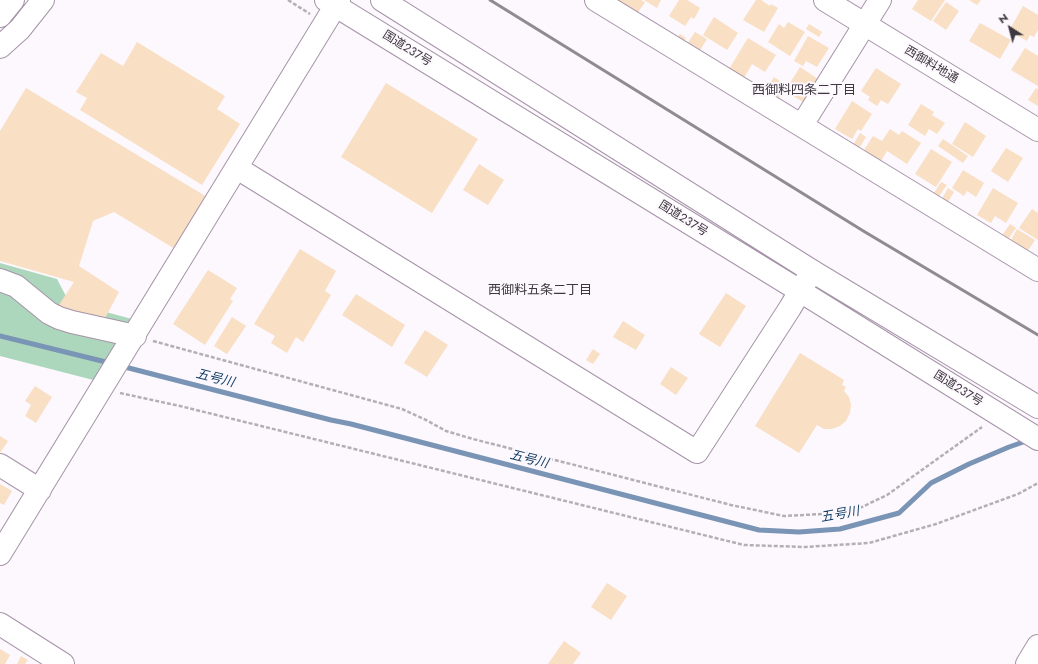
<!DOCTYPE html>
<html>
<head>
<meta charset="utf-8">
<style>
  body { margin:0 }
  #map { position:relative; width:1038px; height:664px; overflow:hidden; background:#fcf8fd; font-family:Jost,sans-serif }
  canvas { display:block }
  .north { position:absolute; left:990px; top:8px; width:40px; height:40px; -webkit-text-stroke:3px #fcf8fd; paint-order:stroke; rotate:324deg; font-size:11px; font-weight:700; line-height:16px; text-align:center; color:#3f3740 }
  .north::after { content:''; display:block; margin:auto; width:14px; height:18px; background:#3f3740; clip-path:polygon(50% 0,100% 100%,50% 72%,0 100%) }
</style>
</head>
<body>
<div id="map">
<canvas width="1038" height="664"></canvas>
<div class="north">N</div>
</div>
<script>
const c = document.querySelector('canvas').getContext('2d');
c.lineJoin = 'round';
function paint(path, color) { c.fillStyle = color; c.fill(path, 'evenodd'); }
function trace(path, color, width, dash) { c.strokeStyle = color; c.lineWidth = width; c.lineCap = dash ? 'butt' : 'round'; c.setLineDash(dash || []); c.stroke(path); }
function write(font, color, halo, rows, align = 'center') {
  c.font = font + ' Jost,"Noto Sans JP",sans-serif'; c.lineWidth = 4; c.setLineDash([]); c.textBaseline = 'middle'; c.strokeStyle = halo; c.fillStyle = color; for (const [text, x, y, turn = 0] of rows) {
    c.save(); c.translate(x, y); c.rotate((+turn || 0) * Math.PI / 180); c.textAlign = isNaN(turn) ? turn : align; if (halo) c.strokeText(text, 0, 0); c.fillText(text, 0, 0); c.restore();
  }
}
const green = new Path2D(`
  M0,263L57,279L69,302L143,322L101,382L0,356Z`);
const stream = new Path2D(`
  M0,336L110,363
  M121,366L331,420L351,424L759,530L799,532L840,529L899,513L931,483L969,464L1009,447L1029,440`);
const building = new Path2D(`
  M614,0H641L645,2L637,14Z
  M644,0H661L657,8Z
  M679,0H687L700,8L694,19L691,17L685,26L669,16Z
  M756,0H761L770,6L771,4L778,8L764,32L743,20Z
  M918,0H945L931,21L912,9Z
  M969,0H981L977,5Z
  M946,2L959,11L946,30L933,21Z
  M1023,6L1038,15V30L1034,37L1030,35L1027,41L1009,31Z
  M714,17L738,33L727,50L703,35Z
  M788,22L805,32L790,56L768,42L779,24L784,28Z
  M980,23L1011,40L1000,59L969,41Z
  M809,24L822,32L819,37L806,29Z
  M695,32L707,39L699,52L687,44Z
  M680,34L686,38L683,44L676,39Z
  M808,36L829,48L817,67L806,61L803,66L794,61Z
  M748,38L776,55L765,72L752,64L744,78L729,69Z
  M137,42L225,96L217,109L240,124L202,185L80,110L87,98L76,92L101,53L123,66Z
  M1025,48L1038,56V86L1011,70Z
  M800,67L818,79L803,102L785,91Z
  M876,68L901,84L888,104L881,100L877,106L868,100L870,97L861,91Z
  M774,77L780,81L770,97L764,93Z
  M386,83L478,139L432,213L341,157Z
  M778,86L784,90L777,101L771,98Z
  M26,88L207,197L175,249L114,212L93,221L79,266L119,292L102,324L57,308L74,282L0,261V131Z
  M1036,88L1038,90V106L1028,100Z
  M852,101L872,114L861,131L858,129L852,139L835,129Z
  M921,104L934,112L932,115L945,123L937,134L929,129L925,136L908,125Z
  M965,122L986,136L973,157L952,144Z
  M890,129L899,135L902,131L921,143L907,164L887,151L881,161L864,150L873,136L882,141Z
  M860,133L866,137L858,150L852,147Z
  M943,139L968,156L963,163L938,146Z
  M1006,148L1023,158L1008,182L991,171Z
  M931,149L952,162L936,187L915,174Z
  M479,164L504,180L488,205L463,190Z
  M963,170L984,183L976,197L967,191L964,196L952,188Z
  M941,182L947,185L937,199L932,196Z
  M948,188L954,192L946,205L940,202Z
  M993,188L1018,203L1006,223L995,216L991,223L977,215Z
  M1032,209L1038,213V240L1019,228Z
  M1010,224L1016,228L1007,241L1001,237Z
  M1017,229L1035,240L1027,252L1010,242Z
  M300,249L336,271L325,291L331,295L303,342L296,337L287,353L271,343L275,336L254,324Z
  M208,270L237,288L230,299L233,301L205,345L173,324Z
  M726,293L746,306L720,347L699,334Z
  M356,294L405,325L392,347L342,315Z
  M232,317L246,326L227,354L214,346Z
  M623,321L645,335L636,350L613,337Z
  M425,330L448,345L427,377L404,363Z
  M593,349L600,354L593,364L586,360Z
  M800,353L844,380L842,385L846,387L844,391L849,397L851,405L850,413L846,421L840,426L832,429H824L817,425L799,453L755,426Z
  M671,367L688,378L676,395L660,384Z
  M35,386L52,397L36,423L25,416L31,405L25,401Z
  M0,436L8,441L0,453Z
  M0,484L12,491L4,505L0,503Z
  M607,583L627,596L611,620L591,607Z
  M564,641L581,653L573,664H548Z
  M0,649L10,655L5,664H0Z
  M21,656L28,660L25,664H17Z`);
const path = new Path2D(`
  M288,0L310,14
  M153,341L402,409L426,420L446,431L473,439L731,505L784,516L823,514L842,512L862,507L887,495L982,427
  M120,393L180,406L744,545L805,547L869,543L936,524L1018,494L1038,483`);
const minor = new Path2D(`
  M596,0L1038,270
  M825,0L1038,130
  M802,125L880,0
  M237,168L697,452L790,308L812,271
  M0,280L16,286L49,313L59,318L72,322L135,336
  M0,465L40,490
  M0,554L339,0
  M0,624L63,664
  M1027,664L1038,646`);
const major = new Path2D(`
  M0,16L13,0
  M0,47L20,29L43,0`);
const highway = new Path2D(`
  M326,0L800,291L1038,439
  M382,0L812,271L1038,407`);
const rail = new Path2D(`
  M490,0L865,232L1038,335`);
const streetNames = [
  ["国道237号",407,49,32],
  ["西御料地通",931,65,31],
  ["国道237号",683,219,32],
  ["国道237号",958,389,32]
];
const neighbourhoodNames = [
  ["西御料四条二丁目",804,91],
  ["西御料五条二丁目",540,291]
];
const waterNames = [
  ["五号川",215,379,14],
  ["五号川",529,460,14],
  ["五号川",840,515,-10]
];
paint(green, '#add7bd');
trace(stream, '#7a94b5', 5);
paint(building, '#f9dfc4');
trace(minor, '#a693a9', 24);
trace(major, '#a693a9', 24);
trace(highway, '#a693a9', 24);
trace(path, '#b4afb5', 2.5, [4, 2]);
trace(minor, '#fff', 22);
trace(major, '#fff', 22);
trace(highway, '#fff', 22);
trace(rail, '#908a91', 3);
write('12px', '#3f3740', '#fcf8fd', streetNames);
write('13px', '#3f3740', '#fcf8fd', neighbourhoodNames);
write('italic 13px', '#123e67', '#fcf8fd', waterNames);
</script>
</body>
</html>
